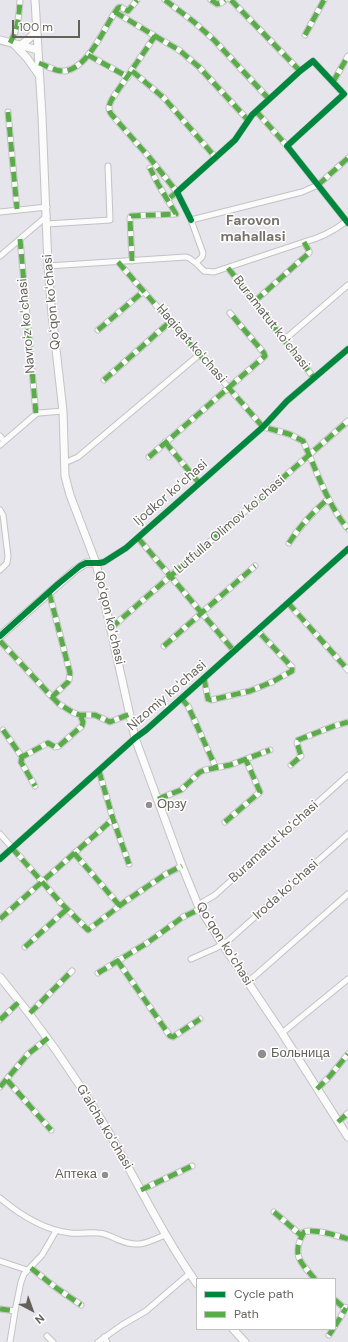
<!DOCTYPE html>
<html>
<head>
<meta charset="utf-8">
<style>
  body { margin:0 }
  #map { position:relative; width:348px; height:1342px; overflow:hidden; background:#e5e5eb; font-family:"DM Sans",sans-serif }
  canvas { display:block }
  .legend { position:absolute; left:196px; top:1278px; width:140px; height:52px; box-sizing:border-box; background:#fff; border:1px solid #c1c0bd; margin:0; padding:5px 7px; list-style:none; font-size:12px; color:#64615a }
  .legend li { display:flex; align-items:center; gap:8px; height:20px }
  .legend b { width:20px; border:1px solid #c1c0bd }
  .north { position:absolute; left:12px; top:1290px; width:40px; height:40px; -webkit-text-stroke:3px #fff; paint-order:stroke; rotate:139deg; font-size:11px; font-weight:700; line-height:16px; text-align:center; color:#64615a }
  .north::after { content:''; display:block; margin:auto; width:14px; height:18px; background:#64615a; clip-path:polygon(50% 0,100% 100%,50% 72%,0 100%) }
  .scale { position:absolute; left:12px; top:20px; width:68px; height:18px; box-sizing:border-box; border:2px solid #64615a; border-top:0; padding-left:5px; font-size:12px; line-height:14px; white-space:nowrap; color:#64615a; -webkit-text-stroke:3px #fff; paint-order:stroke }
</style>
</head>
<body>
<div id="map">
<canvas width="348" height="1342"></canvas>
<ul class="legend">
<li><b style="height:5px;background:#00873e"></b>Cycle path</li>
<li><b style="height:5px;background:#5aac4a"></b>Path</li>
</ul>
<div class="north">N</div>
<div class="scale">100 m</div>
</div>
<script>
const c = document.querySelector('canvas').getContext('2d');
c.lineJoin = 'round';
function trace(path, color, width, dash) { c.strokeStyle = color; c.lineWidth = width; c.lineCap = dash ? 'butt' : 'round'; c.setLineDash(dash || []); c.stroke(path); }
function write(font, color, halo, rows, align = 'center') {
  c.font = font + ' "DM Sans",sans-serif'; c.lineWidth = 3; c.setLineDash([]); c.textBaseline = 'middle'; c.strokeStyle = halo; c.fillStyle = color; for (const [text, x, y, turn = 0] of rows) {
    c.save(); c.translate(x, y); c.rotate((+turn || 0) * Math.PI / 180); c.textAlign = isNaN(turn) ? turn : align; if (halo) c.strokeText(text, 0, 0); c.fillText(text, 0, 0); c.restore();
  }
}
const street = new Path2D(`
  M165,0L194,22L214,40L269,99
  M211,0L217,4L221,3L225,0
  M231,0L300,71
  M115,12L155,36L112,99C109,105 107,109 112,115L149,157L177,192L167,200
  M305,35L324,0
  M155,36L179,50L199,67L248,120
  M10,43C18,29 19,16 20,0
  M88,55L128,77
  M39,63C47,66 56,72 65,71C89,68 105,25 118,8L120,7L128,11L137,0
  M132,71L164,98L216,158
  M333,82L348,56
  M256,111L287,146
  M8,112L17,209
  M348,158L318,185L302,192L191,220L203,253L202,257L196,263L204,271L214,272L304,242C321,238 335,230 348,220
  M0,212L47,207
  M191,220L177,192L235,140L252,115L300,71L313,61L344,94L287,146L348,223
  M47,224L110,220L108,166
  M20,239L36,414
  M0,256L47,216
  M132,261L130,218L131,216L176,214L158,184L150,168
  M118,262L263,427L289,434L303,441C317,471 327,504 348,529
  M48,266L186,257L189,258L196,263
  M228,268L314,378
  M255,301L309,253V251L304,242
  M98,330L144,291
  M284,340L348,285
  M104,380L171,321
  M0,436L4,441
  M165,442L199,483
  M0,445L36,414L39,413L63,411
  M149,457L265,356L264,353L230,313
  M64,461H69L78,457L200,354
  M0,510L3,515L8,556L7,563L0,570
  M138,538L234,651
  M289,543C300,526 313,512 328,499
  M96,563L104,562L126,548L263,427L287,401L348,349
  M288,603L348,670
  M111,628L348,421
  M0,641L52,697L68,682L69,680L70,673L49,592
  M164,646L255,566
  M204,678L208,699L211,700L250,691L272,682L292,671V667L258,631
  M52,697L59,704L74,713L80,715H95L110,722L130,714
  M181,698L188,706L216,768
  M3,730L22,757L48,743L55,747L59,746L82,726L83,722L80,715
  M22,757L21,762L35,786
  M291,765L301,756L297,743L298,740L334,726L348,722
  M99,771L113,819L129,864
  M158,799L181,790L200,772L205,770L230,765L270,750
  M225,822L260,792L246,760
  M0,834L61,903L88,930L126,901L166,874L182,866
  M74,853L120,906
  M0,859L135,738L146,730L348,549
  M198,905L215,895L348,775
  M0,919L113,819
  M25,947L67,909
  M191,959L216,948L228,941L348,834
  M117,960L170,1036L173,1037L200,1019
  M98,973L147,943L183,917L200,909
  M248,982L348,894
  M30,1013L72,971
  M0,1020L20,1001
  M282,1033L348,979
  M7,1080L51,1130
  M0,1087L28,1054L48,1038
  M317,1089L330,1076L348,1054
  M338,1122L348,1113
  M141,1190L192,1166
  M0,1198C20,1215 43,1230 70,1233C80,1234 89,1232 98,1233C105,1233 112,1237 119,1240C138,1248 147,1243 165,1235
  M274,1212L302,1236
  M0,1261L27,1270
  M31,1268L55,1287L81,1305
  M315,1279C300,1262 291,1255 304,1232C313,1228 338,1236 348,1239
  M335,1300L343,1307L348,1308
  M0,1309L15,1311
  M335,1326L346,1308
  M329,1335L333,1329
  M47,1336L53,1342
  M104,1337L107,1342
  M10,1342L15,1311L21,1282L24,1274L42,1255L56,1231
  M98,1342L122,1325L146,1311L189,1274`);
const secondary = new Path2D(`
  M35,0L42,116L48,266L52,314L63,411L65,476L70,495L96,563L135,738L182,866L198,905L223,945L282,1033L348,1137
  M0,40L38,50
  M14,44L27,58L39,75
  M20,46L32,36L36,28
  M0,636L74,571L86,563H96
  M0,977C39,1024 74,1074 105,1126C136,1179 162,1234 197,1284
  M233,1329L245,1342`);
const quiet = new Path2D(`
  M165,0L194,22L214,40L269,99
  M211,0L217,4L221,3L225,0
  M231,0L300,71
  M115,12L155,36L112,99C109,105 107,109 112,115L149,157L177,192L167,200
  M305,35L324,0
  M155,36L179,50L199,67L248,120
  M10,43C18,29 19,16 20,0
  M88,55L128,77
  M39,63C47,66 56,72 65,71C89,68 105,25 118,8L120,7L128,11L137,0
  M132,71L164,98L216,158
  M333,82L348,56
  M256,111L287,146
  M8,112L17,209
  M318,185L348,158
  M20,239L36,414
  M132,261L130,218L131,216L176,214L158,184L150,168
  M118,262L263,427L289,434L303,441C317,471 327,504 348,529
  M228,268L314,378
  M255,301L309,253V251L304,242
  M98,330L144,291
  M104,380L171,321
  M165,442L199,483
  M149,457L265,356L264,353L230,313
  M138,538L234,651
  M289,543C300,526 313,512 328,499
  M288,603L348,670
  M111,628L348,421
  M0,641L52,697L68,682L69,680L70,673L49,592
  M164,646L255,566
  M204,678L208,699L211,700L250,691L272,682L292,671V667L258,631
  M52,697L59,704L74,713L80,715H95L110,722L130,714
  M181,698L188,706L216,768
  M3,730L22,757L48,743L55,747L59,746L82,726L83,722L80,715
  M22,757L21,762L35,786
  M291,765L301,756L297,743L298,740L334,726L348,722
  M99,771L113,819L129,864
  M158,799L181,790L200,772L205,770L230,765L270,750
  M225,822L260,792L246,760
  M12,848L61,903L88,930L126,901L166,874L182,866
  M74,853L120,906
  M0,919L113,819
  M25,947L67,909
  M117,960L170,1036L173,1037L200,1019
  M98,973L147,943L183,917L200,909
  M30,1013L72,971
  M0,1020L20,1001
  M7,1080L51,1130
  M0,1087L28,1054L48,1038
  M317,1089L330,1076L348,1054
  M338,1122L348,1113
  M141,1190L192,1166
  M274,1212L302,1236
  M31,1268L55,1287L81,1305
  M315,1279C300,1262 291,1255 304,1232C313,1228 338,1236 348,1239
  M335,1300L343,1307L348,1308
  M0,1309L15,1311
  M335,1326L346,1308
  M329,1335L333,1329`);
const cycleway = new Path2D(`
  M191,220L177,192L235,140L252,115L300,71L313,61L344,94L287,146L348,223
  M0,636L58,584L80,566L86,563H100L104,562L126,548L263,427L287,401L348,349
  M0,859L135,738L146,730L348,549`);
const markers = [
  [149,805,4,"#918f8d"],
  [262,1054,5,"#918f8d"],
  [105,1175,4,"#918f8d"]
];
const streetNames = [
  ["Qoʻqon koʻchasi",52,302,-95],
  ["Buramatut koʻchasi",271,323,52],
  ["Navroʻz koʻchasi",27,326,-95],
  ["Haqiqat koʻchasi",191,344,49],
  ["Ijodkor koʻchasi",171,493,-41],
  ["Lutfulla Olimov koʻchasi",230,525,-41],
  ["Qoʻqon koʻchasi",109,618,77],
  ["Nizomiy koʻchasi",167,696,-41],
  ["Buramatut koʻchasi",274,842,-42],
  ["Iroda koʻchasi",286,890,-42],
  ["Qoʻqon koʻchasi",224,944,58],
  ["Gʻalcha koʻchasi",104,1127,59]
];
const poiNames = [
  ["Орзу",157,805],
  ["Больница",271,1054],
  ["Аптека",97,1175,"right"]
];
const neighbourhoodNames = [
  ["Farovon",253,221],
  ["mahallasi",253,237]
];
trace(street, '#c4c2c3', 7);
trace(secondary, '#c3c3c2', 9);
trace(street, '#fbfbfc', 5);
trace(secondary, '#fbfbfc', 7);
trace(quiet, '#5aac4a', 5, [10, 5]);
trace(cycleway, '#00873e', 6);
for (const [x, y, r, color] of markers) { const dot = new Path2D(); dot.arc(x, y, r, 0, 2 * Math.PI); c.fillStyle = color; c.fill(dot); trace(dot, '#fff', 1.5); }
write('13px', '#64615a', '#fff', streetNames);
write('13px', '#64615a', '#fff', poiNames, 'left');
write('bold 14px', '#76726b', '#fff', neighbourhoodNames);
</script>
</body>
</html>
